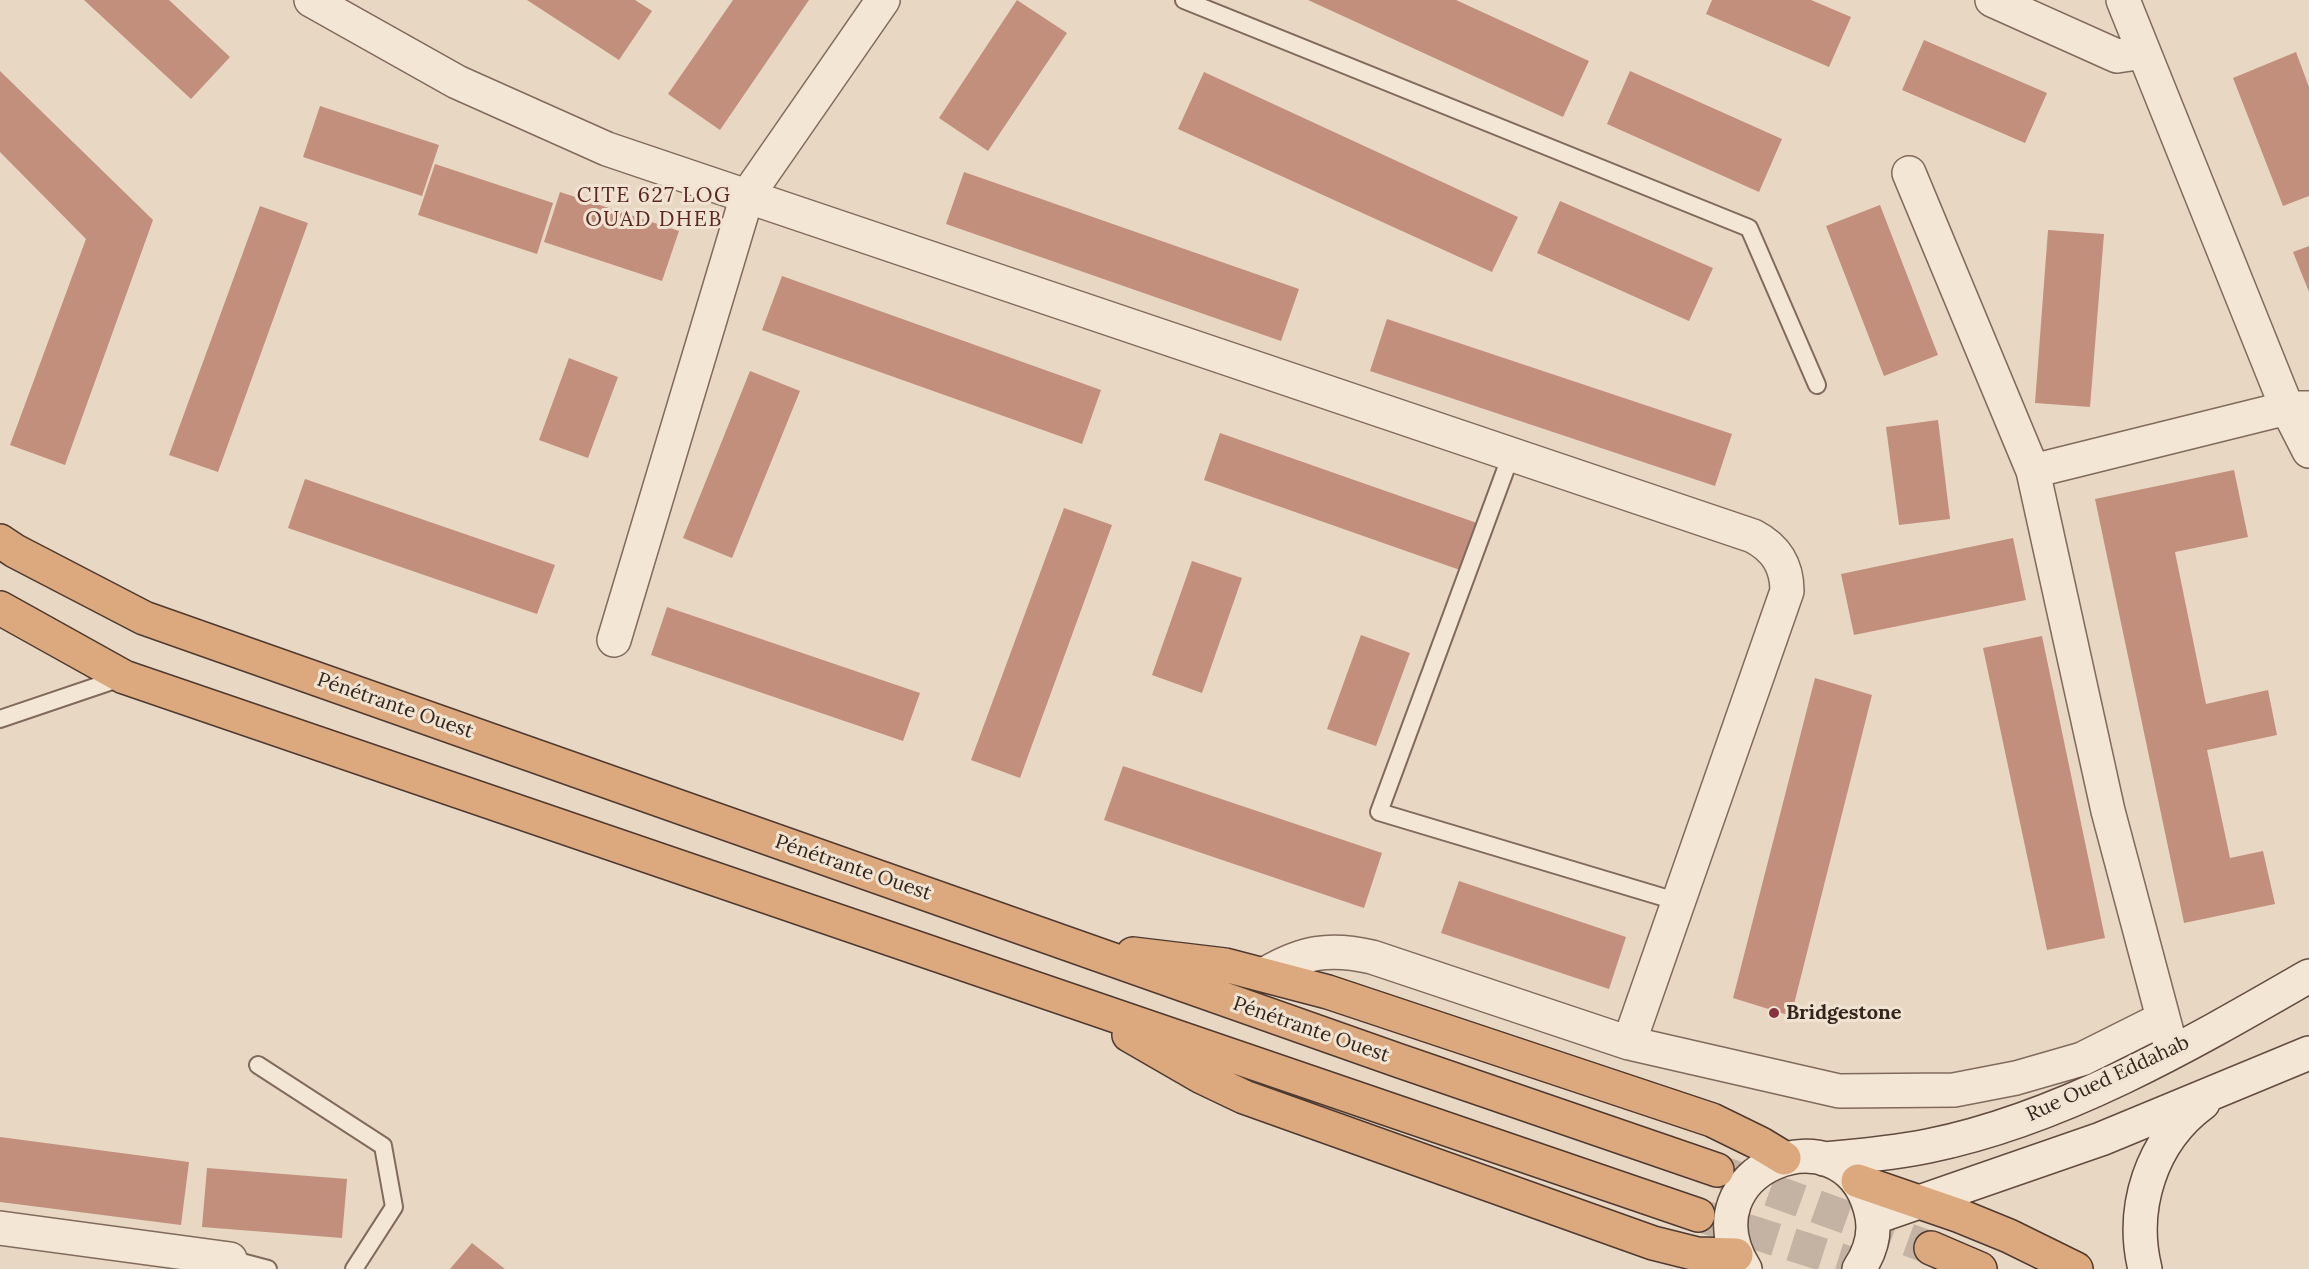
<!DOCTYPE html>
<html>
<head>
<meta charset="utf-8">
<style>
  body { margin:0 }
  canvas { display:block; background:#e8d7c3 }
</style>
</head>
<body>
<canvas width="2309" height="1269"></canvas>
<script>
const c = document.querySelector('canvas').getContext('2d');
c.lineJoin = 'round';
function paint(path, color) { c.fillStyle = color; c.fill(path, 'evenodd'); }
function trace(path, color, width, dash) { c.strokeStyle = color; c.lineWidth = width; c.lineCap = dash ? 'butt' : 'round'; c.setLineDash(dash || []); c.stroke(path); }
function write(font, color, halo, rows, align = 'center') {
  c.font = font + ' Lora,serif'; c.lineWidth = 6; c.setLineDash([]); c.textBaseline = 'middle'; c.strokeStyle = halo; c.fillStyle = color; for (const [text, x, y, turn = 0] of rows) {
    c.save(); c.translate(x, y); c.rotate((+turn || 0) * Math.PI / 180); c.textAlign = isNaN(turn) ? turn : align; if (halo) c.strokeText(text, 0, 0); c.fillText(text, 0, 0); c.restore();
  }
}
const building = new Path2D(`
  M84,0H169L230,57L191,99Z
  M527,0H635L652,11L619,60Z
  M733,0H809L720,130L668,94Z
  M1017,0L1067,33L988,151L939,118Z
  M1308,0H1456L1589,61L1563,117Z
  M1712,0H1811L1851,17L1829,67L1706,14Z
  M1924,40L2047,93L2025,143L1902,90Z
  M2296,52L2309,87V196L2283,206L2233,78Z
  M0,71L153,220L65,465L10,445L86,239L0,152Z
  M1630,71L1782,139L1759,192L1607,124Z
  M1204,72L1518,217L1492,272L1178,129Z
  M320,106L439,145L422,196L303,157Z
  M435,164L553,203L537,254L418,215Z
  M964,172L1299,289L1281,341L946,224Z
  M560,192L679,231L662,281L544,242Z
  M1560,201L1713,268L1689,321L1537,253Z
  M1880,205L1938,355L1884,376L1826,226Z
  M260,206L308,223L218,472L169,455Z
  M2048,230L2104,234L2090,407L2035,403Z
  M2309,246V292L2293,252Z
  M782,276L1101,390L1082,444L762,330Z
  M1387,319L1732,434L1715,486L1370,371Z
  M569,358L618,377L588,458L539,440Z
  M750,371L800,391L732,558L683,538Z
  M1938,420L1950,519L1899,525L1886,427Z
  M1220,433L1477,523L1460,570L1204,480Z
  M2234,470L2248,537L2175,552L2206,704L2268,690L2277,735L2207,750L2230,858L2263,851L2275,904L2184,923L2095,499Z
  M305,479L555,565L537,614L288,528Z
  M1064,508L1112,525L1020,778L971,760Z
  M2013,538L2026,600L1854,635L1841,574Z
  M1192,561L1242,578L1202,693L1152,675Z
  M667,607L920,693L903,741L651,655Z
  M1361,635L1410,653L1376,746L1327,729Z
  M2042,636L2105,938L2047,950L1983,648Z
  M1815,678L1872,695L1791,1016L1733,998Z
  M1123,766L1382,853L1364,908L1104,820Z
  M1459,881L1626,937L1609,989L1441,933Z
  M0,1137L189,1162L181,1225L0,1202Z
  M207,1168L347,1179L342,1238L202,1227Z
  M472,1243L505,1269H450Z`);
const trunkTunnel = new Path2D(`
  M1724,1173L1931,1248
  M1698,1215L1869,1269`);
const service = new Path2D(`
  M1184,0L1749,228L1817,385
  M1511,455L1379,812L1679,902
  M0,719L124,677
  M258,1065L383,1146L394,1207L354,1269
  M230,1259L268,1269`);
const minor = new Path2D(`
  M311,0L457,82L607,149L1753,536C1776,548 1787,566 1787,591L1629,1043
  M1992,0L2117,56L2144,52
  M2123,0L2287,408L2309,451
  M1909,173L2033,471
  M614,640L747,196L883,0
  M1265,974C1303,952 1329,947 1372,957L1629,1043L1839,1091L1954,1090L2016,1078L2082,1059L2162,1019
  M2169,1040L2108,811L2033,471L2287,408H2309
  M0,1228L230,1259L229,1269`);
const secondary = new Path2D(`
  M1824,1159C1859,1156 1894,1153 1928,1146C2062,1119 2191,1044 2309,976
  M1873,1218L2101,1139L2309,1053
  M1745,1269C1683,1170 1842,1106 1870,1208C1877,1230 1871,1251 1859,1269
  M2145,1269C2130,1208 2151,1141 2203,1103`);
const trunk = new Path2D(`
  M0,541L15,551L144,618L1397,1060L1717,1170
  M0,608L124,677L1698,1215
  M1133,954L1225,965L1328,992L1712,1120L1761,1144L1784,1158
  M1129,1035L1200,1076L1244,1097L1653,1243L1697,1254L1736,1255
  M1858,1181L1960,1216L2009,1236L2076,1269
  M1931,1248L1980,1269`);
const markers = [
  [1774,1013,6,"#883340"]
];
const streetNames = [
  ["Pénétrante Ouest",395,706,19],
  ["Pénétrante Ouest",853,868,19],
  ["Pénétrante Ouest",1311,1030,19],
  ["Rue Oued Eddahab",2108,1079,-25]
];
const poiNames = [
  ["Bridgestone",1786,1013]
];
const neighbourhoodNames = [
  ["CITE 627 LOG",654,196],
  ["OUAD DHEB",654,220]
];
paint(building, '#c28f7d');
trace(trunkTunnel, '#c4b3a2', 33, [33, 16]);
trace(service, '#806a5c', 20);
trace(minor, '#806a5c', 36);
trace(secondary, '#624b3f', 36);
trace(trunk, '#4e3930', 36);
trace(service, '#f4e6d5', 16);
trace(minor, '#f4e6d5', 33);
trace(secondary, '#f4e6d5', 33);
trace(trunk, '#dca87d', 33);
for (const [x, y, r, color] of markers) { const dot = new Path2D(); dot.arc(x, y, r, 0, 2 * Math.PI); c.fillStyle = color; c.fill(dot); trace(dot, '#f1e3d1', 2); }
write('20px', '#32251e', '#f1e3d1', streetNames);
write('bold 20px', '#32251e', '#f1e3d1', poiNames, 'left');
c.letterSpacing = '1.5px';
write('21px', '#592622', '#f1e3d1', neighbourhoodNames);
c.letterSpacing = '0px';
</script>
</body>
</html>
